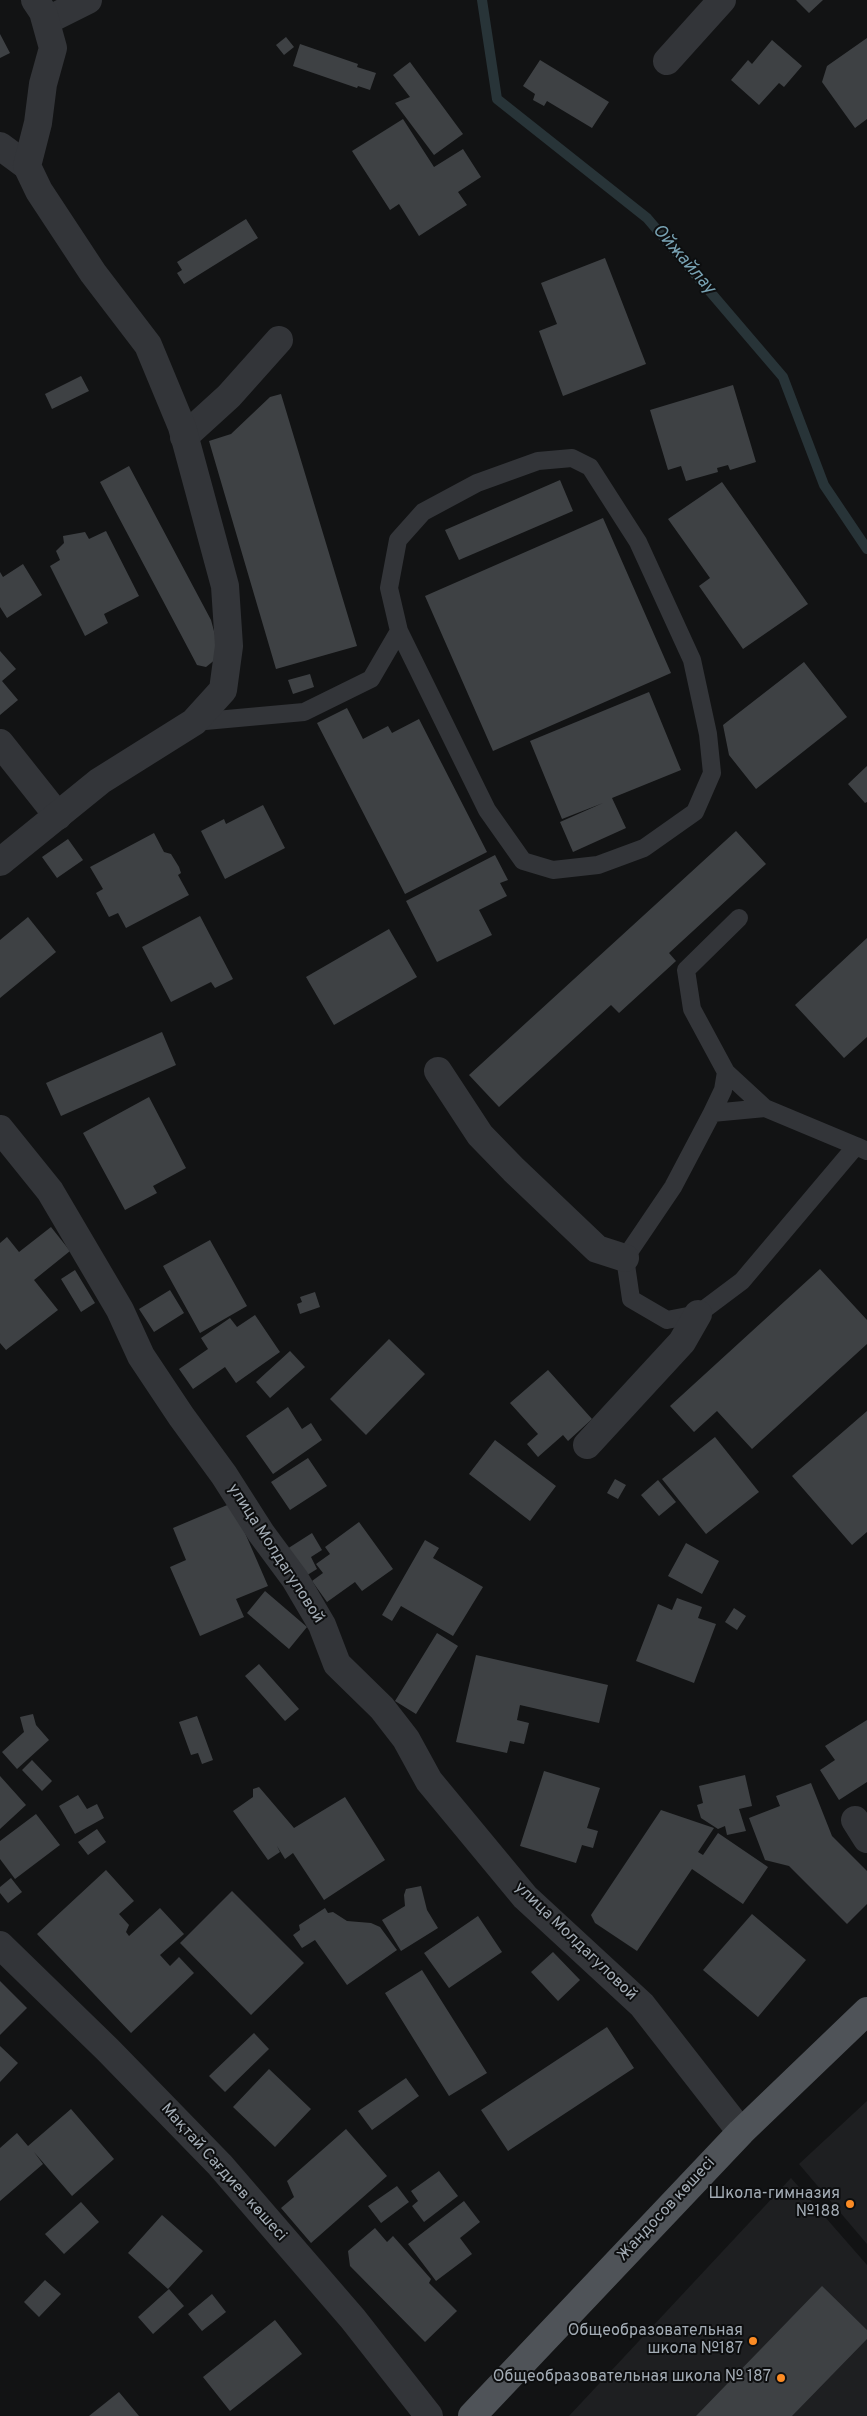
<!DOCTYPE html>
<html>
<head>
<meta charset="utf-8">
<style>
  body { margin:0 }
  canvas { display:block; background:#121314 }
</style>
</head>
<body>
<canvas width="867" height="2416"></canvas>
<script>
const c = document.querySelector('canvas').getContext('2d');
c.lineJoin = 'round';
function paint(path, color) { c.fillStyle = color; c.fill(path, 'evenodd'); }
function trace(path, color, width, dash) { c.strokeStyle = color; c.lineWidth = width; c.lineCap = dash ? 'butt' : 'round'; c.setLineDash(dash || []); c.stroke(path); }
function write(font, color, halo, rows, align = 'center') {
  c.font = font + ' Overpass,sans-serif'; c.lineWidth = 4; c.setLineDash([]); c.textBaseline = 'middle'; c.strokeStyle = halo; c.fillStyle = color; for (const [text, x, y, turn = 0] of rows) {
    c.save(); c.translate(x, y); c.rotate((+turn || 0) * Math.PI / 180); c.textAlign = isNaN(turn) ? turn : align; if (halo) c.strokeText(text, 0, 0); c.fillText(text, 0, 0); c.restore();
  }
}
const built = new Path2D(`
  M867,2101V2244L799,2164Z
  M791,2178L867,2265V2416H569Z`);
const stream = new Path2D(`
  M482,0L497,99L647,218L783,377L824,485L867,549`);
const building = new Path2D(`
  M796,0H823L809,13Z
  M0,34L10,53L0,58Z
  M286,37L294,47L284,55L276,45Z
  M867,38V119L855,128L822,82L827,66Z
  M772,40L802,66L784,87L779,83L759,105L731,80L748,60L752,64Z
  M300,44L358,64L357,67L376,73L370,90L358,86L357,88L293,66Z
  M540,60L609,102L592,128L547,101L544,106L533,100L535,94L523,86Z
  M410,62L463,134L434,155L395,103L410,97L393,75Z
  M403,119L434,167L463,149L481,177L458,192L467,205L419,236L399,204L390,210L352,151Z
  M246,219L258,238L184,284L177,273L182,270L177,262Z
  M605,258L646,364L563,396L539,331L557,324L541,283Z
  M81,376L89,391L52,409L45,394Z
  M733,385L756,462L730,470L728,465L717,468L718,472L686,481L681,466L668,470L650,410Z
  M281,394L357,646L276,669L209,441L231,434L270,397Z
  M129,466L211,620L218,646L216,659L206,667L197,665L100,482Z
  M560,480L573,511L459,560L445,530Z
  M722,482L808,604L743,649L699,586L710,578L668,519Z
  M603,518L671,673L493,751L425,596Z
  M106,531L139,596L104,614L108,623L85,636L50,566L60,560L56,551L64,543L63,536L85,532L89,539Z
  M23,564L42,595L7,618L0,607V572L3,577Z
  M0,651L16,669L2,681L18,700L0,715Z
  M804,662L847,717L756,789L729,755L723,725Z
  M310,674L314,687L293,694L288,680Z
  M649,692L681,770L612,798L626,828L573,852L560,822L603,803L562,819L530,741Z
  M347,708L363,739L388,726L392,733L419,719L487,852L405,894L317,723Z
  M867,766V802L865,803L848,784Z
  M263,805L285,848L225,879L201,831L224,819L226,824Z
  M736,831L766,864L669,953L676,961L619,1013L611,1005L499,1107L469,1075Z
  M154,833L164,852L171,854L179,867L181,873L178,875L189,895L126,928L118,913L109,917L96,893L103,889L90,867Z
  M68,839L83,860L57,878L42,857Z
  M495,855L508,880L500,883L507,896L479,910L492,935L437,962L406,901Z
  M200,916L233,979L215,988L211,982L171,1002L142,947Z
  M28,917L56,952L0,998V940Z
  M389,929L417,977L334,1025L306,977Z
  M867,938V1037L844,1058L795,1005Z
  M162,1032L176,1065L61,1116L46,1083Z
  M149,1097L186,1168L153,1186L157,1193L125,1210L83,1133Z
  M51,1227L70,1251L34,1280L58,1310L6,1350L0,1343V1243L7,1237L19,1252Z
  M210,1240L247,1306L200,1333L163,1266Z
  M820,1269L867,1320V1344L752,1449L717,1411L694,1432L670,1406Z
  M75,1270L95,1303L81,1312L61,1279Z
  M170,1290L184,1313L154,1332L139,1309Z
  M315,1292L320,1307L300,1314L297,1304L302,1302L300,1297Z
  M255,1315L280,1352L236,1383L225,1367L193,1389L179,1369L208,1349L201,1338L230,1318L237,1327Z
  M389,1339L425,1374L366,1435L330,1399Z
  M290,1351L305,1367L270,1398L256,1382Z
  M548,1370L592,1419L568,1441L563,1435L538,1457L527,1444L538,1434L510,1403Z
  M288,1407L302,1429L311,1423L322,1440L273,1474L246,1436Z
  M867,1411V1532L852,1545L792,1476Z
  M715,1437L759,1492L706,1534L662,1479Z
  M495,1440L556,1486L530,1521L469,1474Z
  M308,1458L327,1486L290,1510L271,1482Z
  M615,1479L626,1485L618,1499L607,1493Z
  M658,1480L676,1502L659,1516L641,1495Z
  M232,1503L268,1586L236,1599L244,1617L200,1636L170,1567L186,1560L173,1528Z
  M359,1522L393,1569L362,1591L355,1582L327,1602L312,1581L323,1573L316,1564L330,1554L325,1547Z
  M312,1533L322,1550L311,1557L317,1569L304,1577L287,1549Z
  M425,1540L439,1548L433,1558L483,1587L453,1636L401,1606L392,1621L382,1615Z
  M686,1543L719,1561L702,1594L668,1576Z
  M265,1591L307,1627L289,1649L247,1613Z
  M677,1598L702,1607L698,1618L716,1624L694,1683L636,1661L658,1604L672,1610Z
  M734,1608L746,1616L737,1630L725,1622Z
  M437,1633L458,1646L416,1714L395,1701Z
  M476,1655L608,1685L599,1723L520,1705L517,1720L529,1723L524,1744L510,1741L507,1753L456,1742Z
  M259,1664L299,1709L285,1721L245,1676Z
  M33,1714L36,1725L49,1740L17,1769L2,1752L24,1732L20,1717Z
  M197,1716L213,1760L202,1764L198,1753L191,1755L179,1722Z
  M867,1720V1782L839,1800L820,1770L835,1760L825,1746Z
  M32,1760L52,1781L42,1791L22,1770Z
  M544,1771L600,1788L587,1828L598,1831L593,1848L582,1845L576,1863L520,1846Z
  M745,1775L752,1806L739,1809L746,1831L727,1835L725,1826L718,1829L701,1818L697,1805L703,1803L699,1786Z
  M0,1776L26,1805L0,1829Z
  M811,1783L832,1836L867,1871V1904L847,1924L789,1866L765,1860L749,1818L780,1806L776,1796Z
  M259,1787L294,1828L345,1797L385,1860L324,1900L293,1853L285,1859L277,1846L280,1852L268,1860L233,1811L253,1797V1789Z
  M78,1795L87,1809L97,1804L104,1818L75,1834L59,1806Z
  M661,1810L714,1828L698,1852L703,1855L718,1833L768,1867L743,1904L692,1869L637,1951L595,1923L591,1915Z
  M36,1814L60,1845L15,1879L0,1859V1841Z
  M97,1829L106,1842L88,1855L78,1842Z
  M106,1870L134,1901L119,1914L129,1925L126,1932L129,1936L160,1908L184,1934L160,1955L170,1966L179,1957L194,1973L131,2033L37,1934Z
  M11,1878L22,1892L8,1903L0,1893V1887Z
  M421,1886L427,1910L438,1928L401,1951L382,1920L405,1906L404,1895L406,1889Z
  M232,1891L304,1963L251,2015L180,1943Z
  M325,1908L328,1913L333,1912L347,1921L371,1923L380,1927L397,1950L347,1985L315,1940L302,1948L293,1935L300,1930L299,1925Z
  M752,1914L806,1960L758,2017L703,1970Z
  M478,1916L502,1952L449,1988L424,1953Z
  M553,1952L580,1980L558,2001L531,1972Z
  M422,1970L487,2073L449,2096L385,1993Z
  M0,1981L27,2008L0,2035Z
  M607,2027L634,2068L508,2151L481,2110Z
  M254,2033L269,2049L225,2092L209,2076Z
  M0,2046L18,2063L0,2082Z
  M269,2069L311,2109L275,2147L233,2107Z
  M406,2078L419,2096L372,2130L358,2111Z
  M71,2109L114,2159L72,2196L34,2152L43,2164L0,2201V2148L17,2133L28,2146Z
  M346,2129L387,2176L311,2243L281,2208L294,2197L287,2181Z
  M439,2171L458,2196L424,2222L412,2206L418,2201L411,2191Z
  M397,2186L409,2202L381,2223L368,2206Z
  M464,2201L480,2222L460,2238L472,2254L436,2281L408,2244Z
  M81,2202L99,2222L64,2254L45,2234Z
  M162,2215L203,2251L168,2289L128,2253Z
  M375,2228L387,2242L393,2236L431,2279L429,2283L457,2311L425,2342L350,2266L348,2251Z
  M45,2280L61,2294L39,2317L24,2302Z
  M822,2286L867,2330V2339L792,2416H696Z
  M169,2289L184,2306L153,2334L138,2317Z
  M212,2294L226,2312L202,2331L188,2314Z
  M275,2320L302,2354L230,2411L203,2377Z
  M119,2392L139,2416H89Z`);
const service = new Path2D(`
  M194,722L304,712L371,679L399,631L389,588L398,540L423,512L477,483L538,461L572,458L590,467L638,542L692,660L708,734L712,773L695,812L644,848L598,865L553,870L523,861L487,810L399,631
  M739,918L686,970L692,1009L726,1072L765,1108
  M712,1113L723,1090L726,1072
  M856,1146L742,1281L698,1314L667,1320L631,1299L625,1258L673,1187L712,1113L765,1108L856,1146L867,1151`);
const minor = new Path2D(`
  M46,21L88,0
  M667,61L722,0
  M0,146L27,166
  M184,437L229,396L279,340
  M0,743L58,816
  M438,1071L480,1135L514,1170L597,1249L625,1258
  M0,1129L50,1191L120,1310L141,1356L181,1416L224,1475L261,1533L295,1579L322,1625L337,1664L382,1708L406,1739L429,1781L525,1897L642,2005L741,2132
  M587,1445L682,1342L698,1314
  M855,1820L867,1839
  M0,1945L108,2050L220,2165L353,2319L429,2416`);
const tertiary = new Path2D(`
  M0,862L100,781L194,722L223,690L229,646L225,586L182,427L148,345L93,273L39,191L27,166L38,123L43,84L53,48L43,12L35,0`);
const primary = new Path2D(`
  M472,2416L741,2132L867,2011`);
const markers = [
  [850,2204,5,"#fb8b24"],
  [753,2341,5,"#fb8b24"],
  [781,2378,5,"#fb8b24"]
];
const streetNames = [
  ["улица Молдагуловой",275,1554,57],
  ["улица Молдагуловой",575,1942,44],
  ["Мақтай Сағдиев көшесі",223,2173,48],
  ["Жандосов көшесі",667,2210,-47]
];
const poiNames = [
  ["Школа-гимназия",840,2195],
  ["№188",840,2213],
  ["Общеобразовательная",743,2332],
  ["школа №187",743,2350],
  ["Общеобразовательная школа № 187",771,2378]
];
const waterNames = [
  ["Ойжайлау",683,260,49]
];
paint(built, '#1e1f21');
trace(stream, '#283438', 10);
paint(building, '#3e4144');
trace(service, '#333539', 18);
trace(minor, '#333539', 28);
trace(tertiary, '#333539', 28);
trace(primary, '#4f5358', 28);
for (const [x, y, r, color] of markers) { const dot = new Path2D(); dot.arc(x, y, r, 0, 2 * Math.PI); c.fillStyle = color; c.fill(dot); trace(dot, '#0d0e0f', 2); }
write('16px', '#a3acb5', '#0d0e0f', streetNames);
write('16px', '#a3acb5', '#0d0e0f', poiNames, 'right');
write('italic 18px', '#78a2b3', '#0d0e0f', waterNames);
</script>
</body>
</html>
